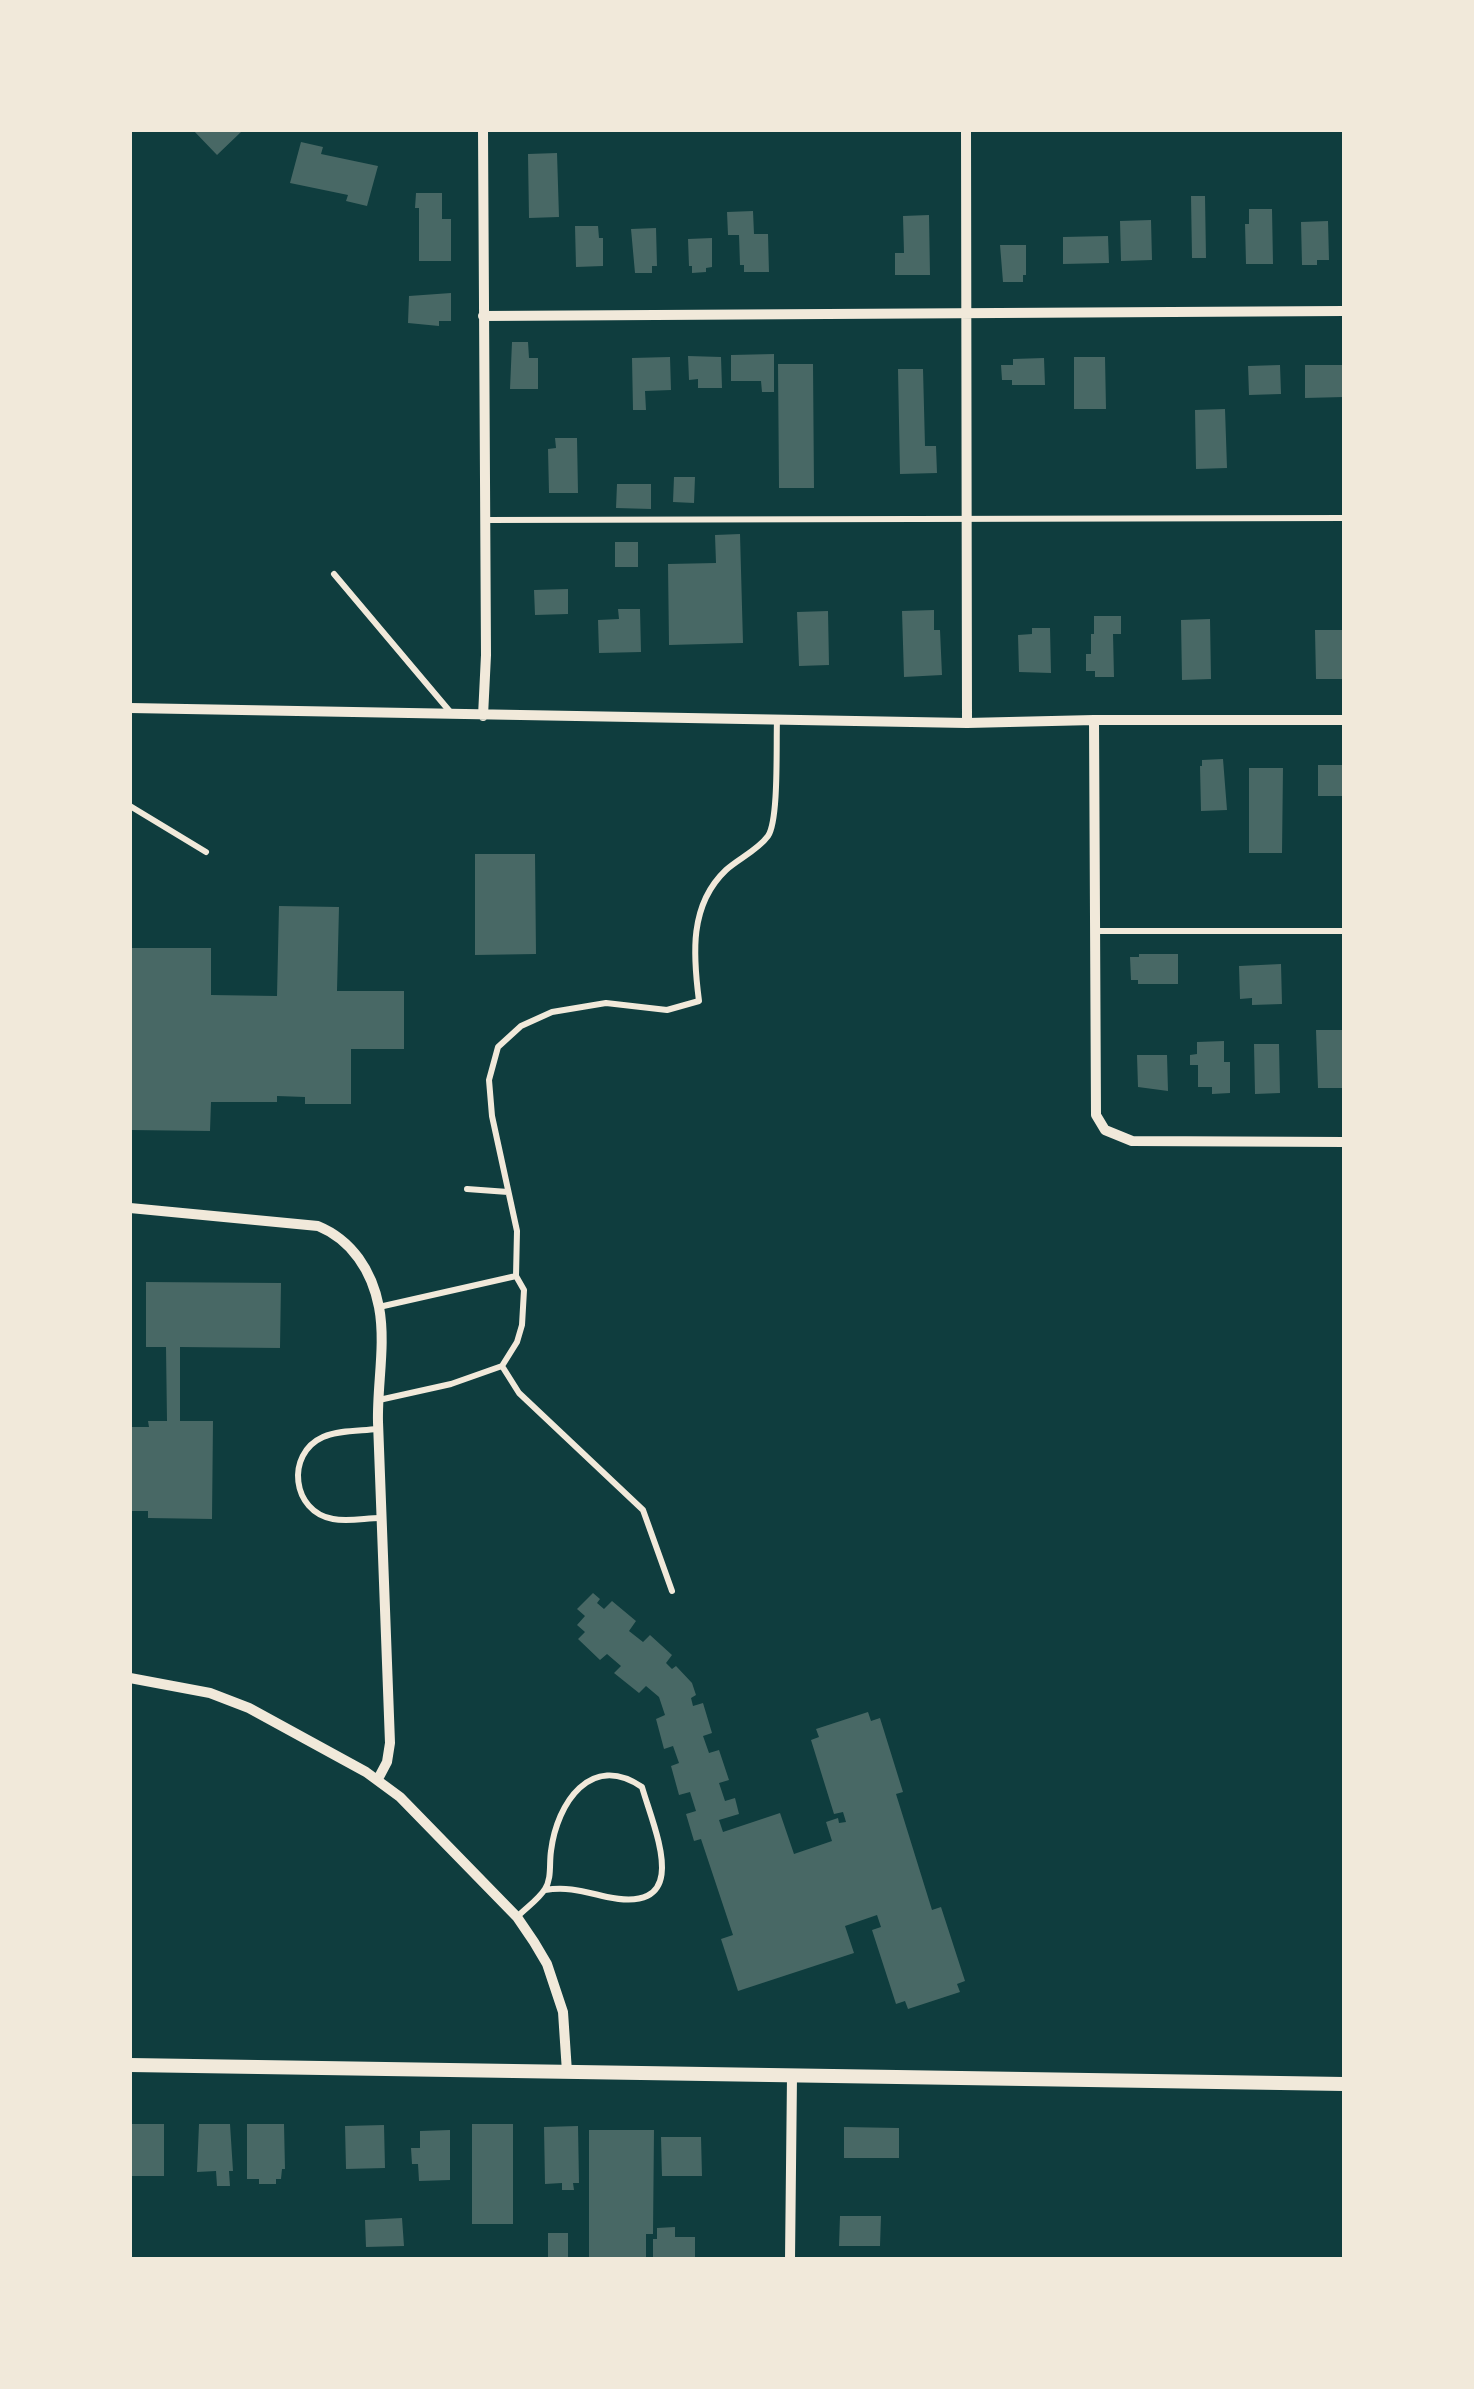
<!DOCTYPE html>
<html>
<head>
<meta charset="utf-8">
<style>
  body { margin:0 }
  #map { position:relative; width:1474px; height:2389px; overflow:hidden; background:#0f3d3e; font-family:"DM Sans",sans-serif }
  canvas { display:block }
  .frame { position:absolute; inset:0; border:132px solid #f1e9da; pointer-events:none }
</style>
</head>
<body>
<div id="map">
<canvas width="1474" height="2389"></canvas>
<div class="frame"></div>
</div>
<script>
const c = document.querySelector('canvas').getContext('2d');
c.lineJoin = 'round';
function paint(path, color) { c.fillStyle = color; c.fill(path, 'evenodd'); }
function trace(path, color, width, dash) { c.strokeStyle = color; c.lineWidth = width; c.lineCap = dash ? 'butt' : 'round'; c.setLineDash(dash || []); c.stroke(path); }
const building = new Path2D(`
  M193,130H239L241,132L217,155Z
  M301,142L323,147L321,154L378,166L367,206L346,201L348,195L290,183Z
  M557,153L559,217L529,218L528,154Z
  M416,193H442V219H451V261H419V208H415Z
  M1191,196H1205L1206,258H1192Z
  M1249,209H1272L1273,264H1246L1245,224H1249Z
  M753,211L754,234H768L769,272H744V265H740L739,235H728L727,212Z
  M929,215L930,275H895V253H904L903,216Z
  M1151,220L1152,260L1121,261L1120,221Z
  M1328,221L1329,260H1317V265H1302L1301,222Z
  M575,226H598L599,238H603V266L576,267Z
  M656,228L657,266H652V273H635L631,229Z
  M1108,236L1109,263L1063,264V237Z
  M712,238V267L706,268V272L692,273V266H689L688,239Z
  M1000,245H1026V275H1023V282H1003Z
  M451,293V321H439V326L408,323L409,296Z
  M512,342H528L529,358H538V389H510Z
  M774,354V392H762L761,381H731V355Z
  M688,356L721,357L722,388H698V379L689,380Z
  M670,357L671,390L645,391L646,410H633L632,358Z
  M1074,357H1105L1106,409H1074Z
  M1044,358L1045,385H1012V380H1002L1001,365H1013V359Z
  M778,364H813L814,488H779Z
  M1280,365L1281,394L1249,395L1248,366Z
  M1305,365H1344V397L1305,398Z
  M898,369H923L925,446H936L937,473L900,474Z
  M1225,409L1227,468L1196,469L1195,410Z
  M555,438H577L578,493H549L548,449L556,448Z
  M674,477H695L694,503L673,502Z
  M617,484H651V509L616,508Z
  M740,534L743,643L669,645L668,564L716,563L715,535Z
  M615,542H638V567H615Z
  M568,589V614L535,615L534,590Z
  M618,609H640L641,652L599,653L598,620L619,619Z
  M934,610V630H940L942,675L904,677L902,611Z
  M828,611L829,665L799,666L797,612Z
  M1094,616H1121V634H1113L1114,677H1095V671H1086V654H1091V634H1094Z
  M1210,619L1211,679L1182,680L1181,620Z
  M1032,628H1050L1051,673L1019,672L1018,635L1032,634Z
  M1315,630H1344V679H1316Z
  M1223,759L1227,810L1201,811L1200,766H1202V760Z
  M1318,765H1344V796H1318Z
  M1249,768H1283L1282,853H1249Z
  M475,854H535L536,954L475,955Z
  M279,906L339,907L337,991H404V1049H351V1104H305V1097L277,1096V1102H211L210,1131L130,1130V948H211V995L277,996Z
  M1139,954H1178V984H1138V980H1131L1130,957H1139Z
  M1281,964L1282,1004L1252,1005V998L1240,999L1239,966Z
  M1316,1030H1344V1088H1318Z
  M1224,1041V1062H1230V1093L1212,1094V1087H1198V1065H1190V1055L1197,1054V1042Z
  M1254,1044H1279L1280,1093L1255,1094Z
  M1137,1055H1167L1168,1091L1138,1087Z
  M146,1282L281,1283L280,1348L180,1347V1421H213L212,1519L148,1518V1511H130V1427H149L148,1421H167L166,1347H146Z
  M593,1593L600,1599L597,1603L604,1609L612,1601L636,1621L629,1631L643,1642L650,1635L672,1655L666,1663L672,1669L676,1666L692,1683L696,1695L691,1698L693,1706L703,1703L712,1733L703,1736L709,1753L719,1750L729,1780L719,1783L725,1801L735,1798L739,1814L719,1820L723,1832L780,1813L794,1854L832,1841L826,1822L838,1818L839,1823L846,1822L843,1812L834,1814L811,1740L819,1737L816,1729L868,1712L871,1721L880,1718L903,1792L896,1794L932,1910L941,1907L965,1981L957,1984L960,1992L908,2009L905,2001L896,2004L872,1930L881,1927L877,1915L845,1926L854,1953L738,1991L721,1939L733,1935L701,1839L694,1841L686,1814L696,1811L690,1792L679,1795L671,1766L679,1763L673,1746L664,1749L656,1719L665,1715L659,1697L646,1686L639,1693L614,1673L621,1666L607,1654L600,1660L578,1639L585,1632L577,1625L585,1616L577,1609Z
  M132,2124H164V2176H132Z
  M199,2124H230L233,2171H229L230,2186H217L216,2171L197,2172Z
  M247,2124H284L285,2169H282L281,2179H276V2184H259V2179H247Z
  M472,2124H513V2224H472Z
  M384,2125L385,2168L346,2169L345,2126Z
  M578,2126L579,2183H573L574,2190H562V2183L545,2184L544,2127Z
  M844,2127L899,2128V2158H844Z
  M450,2130V2180L419,2181L418,2164H412L411,2148H420V2131Z
  M589,2130H654L653,2234H646V2259H589Z
  M661,2137H701L702,2176H662Z
  M840,2216H881L880,2246H839Z
  M402,2218L404,2246L366,2247L365,2220Z
  M675,2227V2237H695V2259H653V2239H657V2228Z
  M548,2233H568V2259H548Z`);
const service = new Path2D(`
  M486,520L1344,518
  M334,574L452,714
  M130,806L206,852
  M1095,931H1344
  M467,1189L508,1192
  M379,1307L516,1276
  M502,1366L519,1393L643,1510L672,1591
  M379,1400L451,1384L502,1366L517,1342L522,1325L524,1290L516,1276L517,1231L492,1116L489,1080L498,1047L521,1026L552,1012L606,1003L667,1010L699,1001C693,955 689,905 726,870C738,859 758,850 768,836C779,820 776,743 777,720
  M377,1429C360,1431 339,1430 323,1437C285,1454 292,1512 333,1519C348,1522 366,1518 380,1518
  M517,1917C526,1908 539,1899 545,1889C552,1878 549,1864 551,1851C557,1803 591,1752 642,1787C655,1832 694,1915 607,1897C585,1892 568,1886 545,1890`);
const minor = new Path2D(`
  M966,130L967,723
  M483,316L1344,311
  M130,708L967,723L1094,720H1344
  M483,716L486,655L483,130
  M1094,720L1096,1115L1105,1130L1132,1141L1344,1142
  M130,1208L318,1226C352,1240 372,1271 379,1307C386,1344 377,1385 378,1422C382,1529 386,1636 390,1743L387,1762L378,1779
  M130,1678L210,1693L249,1708L366,1772L400,1797L517,1917L534,1942L547,1964L563,2012L567,2072
  M790,2259L792,2076`);
const tertiary = new Path2D(`
  M130,2065L1344,2084`);
paint(building, '#486865');
trace(service, '#f1e9da', 6);
trace(minor, '#f1e9da', 10);
trace(tertiary, '#f1e9da', 14);
</script>
</body>
</html>
